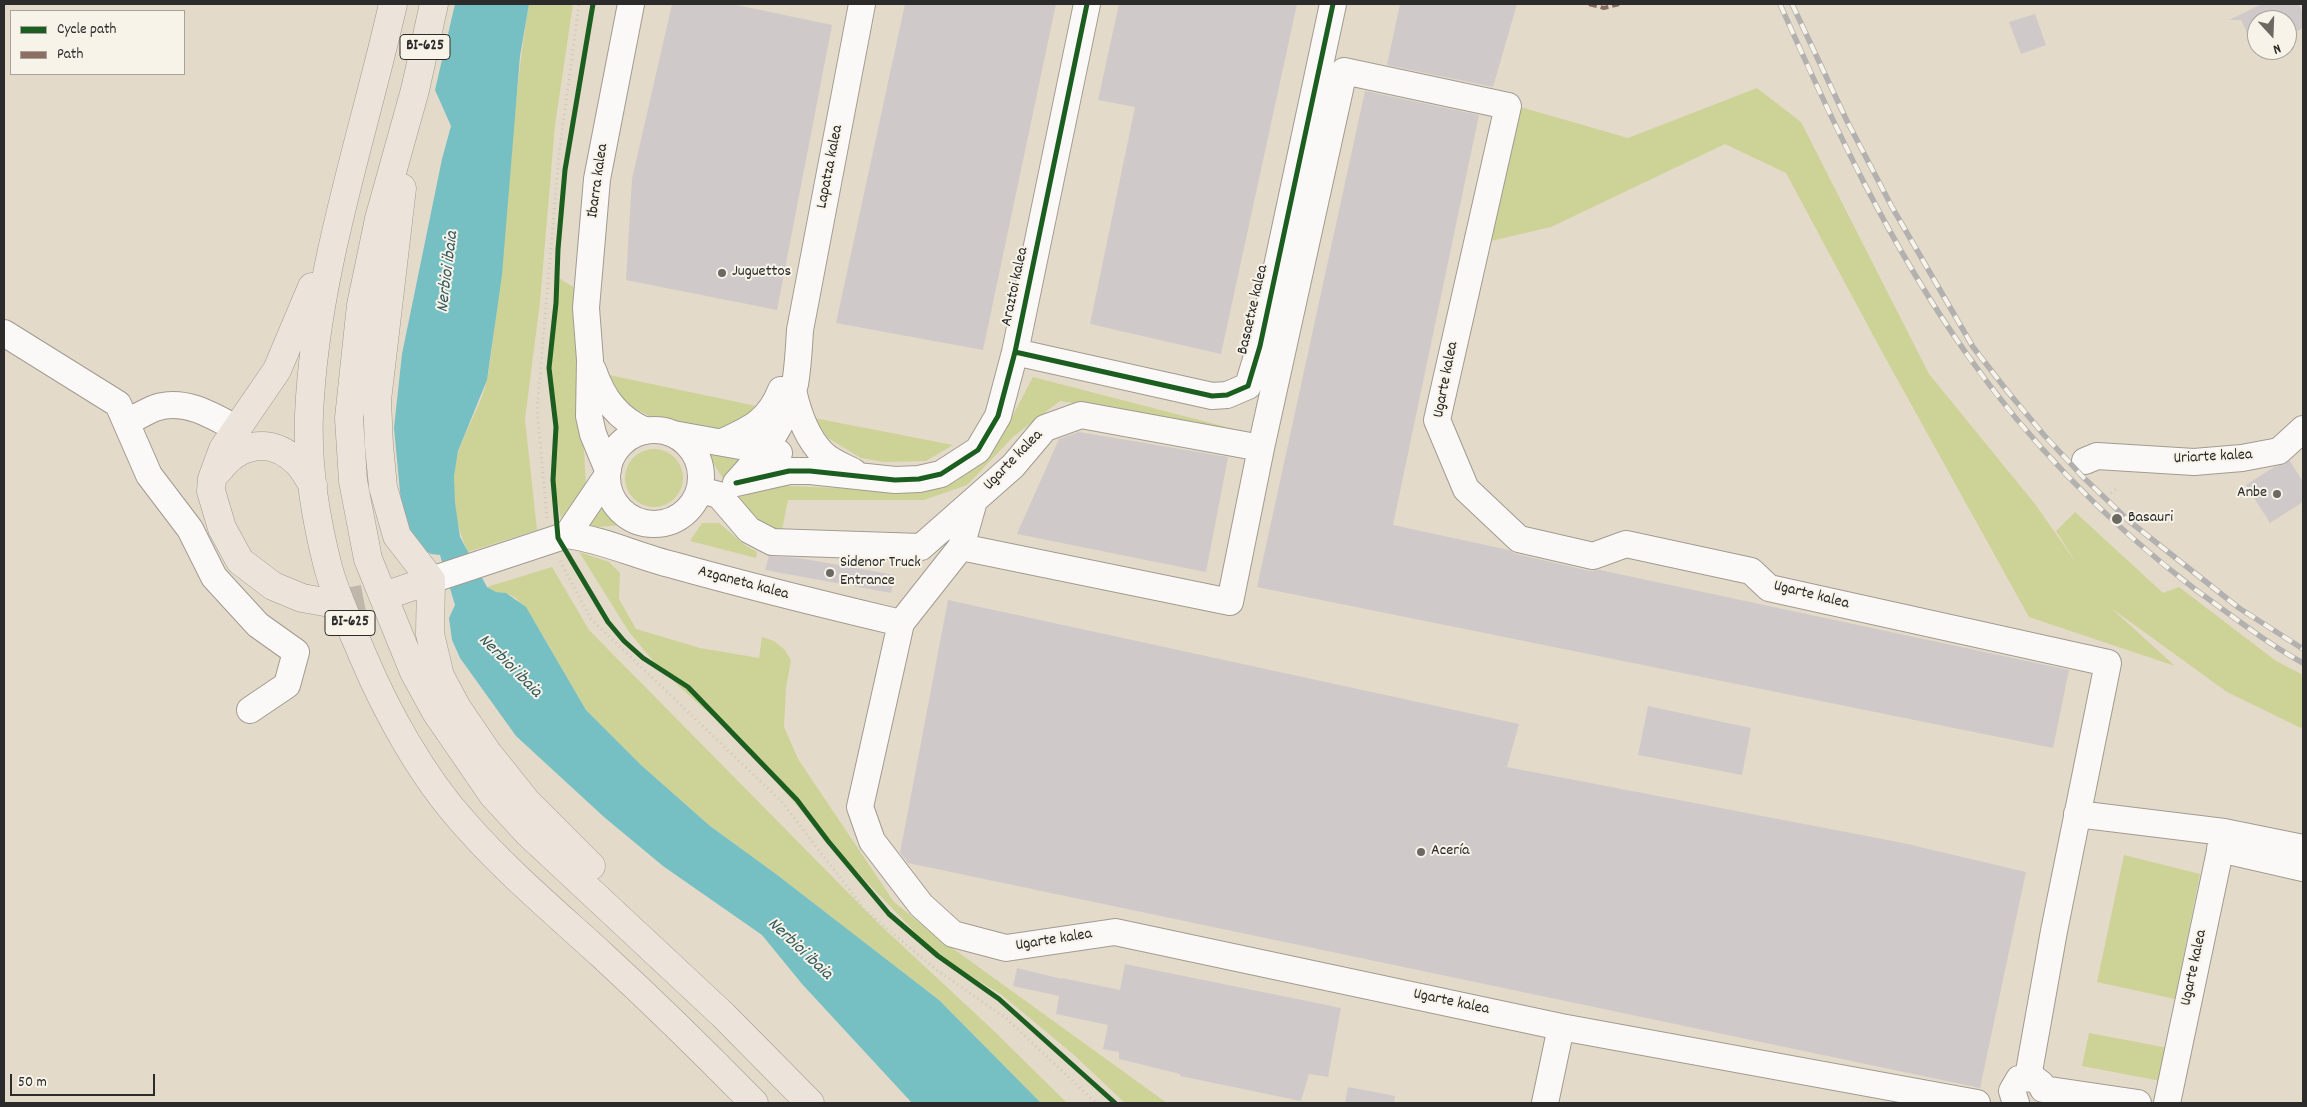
<!DOCTYPE html>
<html>
<head>
<meta charset="utf-8">
<style>
  body { margin:0 }
  #map { position:relative; width:2307px; height:1107px; overflow:hidden; background:#e4dac9; font-family:Dekko,sans-serif }
  canvas { display:block }
  .frame { position:absolute; inset:0; border:5px solid #2b2b2b; pointer-events:none }
  .legend { position:absolute; left:10px; top:10px; width:175px; height:65px; box-sizing:border-box; background:#f7f3e8; border:1px solid #a5a39c; margin:0; padding:6px 9px; list-style:none; font-size:15px; color:#2b2b2b }
  .legend li { display:flex; align-items:center; gap:10px; height:25px }
  .legend b { width:25px; border:1px solid #a5a39c }
  .north { position:absolute; left:2247px; top:10px; width:50px; height:50px; box-sizing:border-box; background:#f7f3e8; border:1px solid #a5a39c; border-radius:50%; rotate:160deg; font-size:14px; font-weight:700; line-height:20px; text-align:center; color:#2b2b2b }
  .north::after { content:''; display:block; margin:auto; width:18px; height:22px; background:#6c6862; clip-path:polygon(50% 0,100% 100%,50% 72%,0 100%) }
  .scale { position:absolute; left:10px; top:1074px; width:145px; height:22px; box-sizing:border-box; border:2px solid #2b2b2b; border-top:0; padding-left:6px; font-size:15px; line-height:18px; white-space:nowrap; color:#2b2b2b; -webkit-text-stroke:4px #f7f3e8; paint-order:stroke }
</style>
</head>
<body>
<div id="map">
<canvas width="2307" height="1107"></canvas>
<div class="frame"></div>
<ul class="legend">
<li><b style="height:6px;background:#1b5e20"></b>Cycle path</li>
<li><b style="height:6px;background:#8d6e63"></b>Path</li>
</ul>
<div class="north">N</div>
<div class="scale">50 m</div>
</div>
<script>
const c = document.querySelector('canvas').getContext('2d');
c.lineJoin = 'round';
function paint(path, color) { c.fillStyle = color; c.fill(path, 'evenodd'); }
function trace(path, color, width, dash) { c.strokeStyle = color; c.lineWidth = width; c.lineCap = dash ? 'butt' : 'round'; c.setLineDash(dash || []); c.stroke(path); }
function write(font, color, halo, rows, align = 'center') {
  c.font = font + ' Dekko,sans-serif'; c.lineWidth = 4; c.setLineDash([]); c.textBaseline = 'middle'; c.strokeStyle = halo; c.fillStyle = color; for (const [text, x, y, turn = 0] of rows) {
    c.save(); c.translate(x, y); c.rotate((+turn || 0) * Math.PI / 180); c.textAlign = isNaN(turn) ? turn : align; if (halo) c.strokeText(text, 0, 0); c.fillText(text, 0, 0); c.restore();
  }
}
const green = new Path2D(`
  M529,4H573L555,125L540,302L525,419L537,530L468,552C457,530 452,501 454,475C456,440 480,413 487,379C491,360 493,339 495,319C510,215 511,108 529,4Z
  M1757,88L1801,122L1929,374L2035,504L2077,564L2056,531L2075,512L2163,593L2179,587L2276,661L2303,675V729L2227,692L2111,608L2175,666L2029,617L1881,350L1786,173L1725,144L1551,227L1491,241L1517,106L1628,138Z
  M557,277L575,288L586,486L561,518L553,480L556,427L549,368Z
  M609,375L756,406L735,425L713,431L661,422L624,403Z
  M1033,377L1238,430L1060,401L1014,436L967,485L924,500H788L781,535L762,523L737,498L770,485L903,491L930,490L957,481L1000,440Z
  M814,418L953,445L926,461L884,462L861,458L828,438Z
  M704,449L749,455L724,480Z
  M625 478a29 29 0 1 1 58 0a29 29 0 1 1-58 0Z
  M601,497L623,525L574,529Z
  M702,523H719L746,546L757,552L756,558L690,541Z
  M579,552L609,562L620,573L619,599L636,629L700,648L759,658L762,637L774,641L785,650L791,661L786,688L784,727L798,759L894,902L937,937L1167,1103H1125L1074,1055L1002,995L938,956L838,852L743,744L660,669L629,632Z
  M552,567L589,630L878,923L993,1030L1067,1103H1041L939,1000L776,874L710,826L641,765L586,710L539,629L516,598L506,593L496,592L487,587Z
  M2124,855L2200,874L2175,999L2097,982Z
  M2089,1033L2168,1048L2161,1081L2082,1066Z`);
const water = new Path2D(`
  M455,4H529L520,56L502,275L487,380L458,451L454,476L455,503L460,537L487,587L496,592L506,593L526,607L586,710L641,765L710,826L776,874L939,1000L1041,1103H912L802,984L762,935L663,866L604,817L516,736L460,658L452,640L449,618L455,605L440,555L431,554L420,548L403,523L394,428L402,354L442,159L451,126L435,90Z`);
const building = new Path2D(`
  M672,4H732L832,25L777,310L626,280L632,179Z
  M905,4H1056L983,350L836,323Z
  M1119,4H1297L1221,354L1090,324L1135,107L1098,100Z
  M1400,4H1517L1493,87L1387,65Z
  M2262,4H2299L2303,13V28L2287,36V20H2257V53L2241,20H2229Z
  M2035,14L2046,45L2021,54L2009,22Z
  M1365,91L1479,115L1393,525L1509,550L1516,554L1590,571L1600,570L2069,670L2053,748L1257,587Z
  M1079,432L1228,457L1206,572L1017,534L1059,439Z
  M2290,461L2303,482V502L2270,523L2246,485L2274,467Z
  M769,556L799,558L895,575L891,593L765,570Z
  M948,600L1519,724L1507,767L1903,843L2026,872L1980,1088L908,863L900,853Z
  M1648,706L1751,728L1742,775L1638,755Z
  M1125,964L1341,1008L1328,1077L1309,1074L1301,1101L1180,1076V1074L1119,1059V1052L1103,1049L1108,1025L1056,1014L1059,996L1013,986L1017,968L1062,979V978L1120,990Z
  M1348,1087L1395,1096L1394,1103H1345Z`);
const majorTunnel = new Path2D(`
  M336,604L393,593`);
const path = new Path2D(`
  M2111,493L2116,489
  M547,518L537,410L559,155L579,4
  M560,561L591,619L781,801L865,910L934,968L1007,1019L1096,1103`);
const minor = new Path2D(`
  M4,333L118,404L149,475L190,529L214,577L258,625L296,652L287,685L250,710
  M1015,352L1212,396L1227,395L1248,386L1260,346L1333,4
  M593,370C603,399 618,419 646,431
  M793,390C798,413 807,438 823,454C831,462 845,467 854,472
  M126,422C136,418 145,412 155,408C184,398 212,415 237,429
  M607 477a47 47 0 1 1 94 0a47 47 0 1 1-94 0Z
  M673,434L779,453
  M722,442C751,429 769,421 781,390
  M2085,461L2097,456L2194,462L2242,458L2279,451L2303,429
  M608,470L593,434L589,416L590,360L586,308L597,179L631,4
  M736,483L789,471H810L895,480L919,479L941,474L978,450L998,416L1015,352L1087,4
  M736,483C763,454 786,424 795,384C798,367 799,348 800,330L862,4
  M700,490L719,495L749,530L772,542L921,547L1013,466L1045,428L1081,415L1261,448L1344,71L1508,106L1437,420L1466,489L1519,539L1593,556L1626,544L1751,571L1769,588L2108,663L2054,931L2028,1077
  M974,501L961,547L901,623L860,807L872,841L921,905L953,934L1006,948L1115,932L1561,1027L1977,1103
  M567,535L607,476
  M961,547L1230,602L1261,448
  M431,580L567,535C604,540 637,556 673,565C748,586 825,605 901,623
  M2077,814L2224,832
  M2220,849L2303,868
  M2043,1089L2138,1103
  M1545,1103L1561,1027
  M2016,1103L2012,1091L2019,1079L2033,1078L2041,1084
  M2167,1103L2224,832L2303,848`);
const major = new Path2D(`
  M393,4C362,141 315,274 309,415C307,464 316,520 328,567C336,597 351,627 363,656C387,713 423,778 465,824C507,872 556,913 603,956C655,1004 705,1053 754,1103
  M434,4L415,90L379,219L361,305L349,418L353,481L368,559L414,672L436,712L493,795L528,833L723,1015L810,1103
  M402,188L377,400L379,446L383,487L397,536L431,580L430,634L440,676L457,708L487,752L527,802L591,866
  M312,287L277,370L223,449L212,479L211,491L222,528L240,561L273,586L302,598L336,604
  M219,470C240,442 272,437 298,463C304,469 308,478 313,485
  M393,593L431,580`);
const rail = new Path2D(`
  M1780,4C1833,124 1890,246 1966,353C2030,444 2108,523 2196,590C2231,615 2265,642 2303,663
  M1792,4L1847,121L1892,207L1973,347L2008,392L2044,435L2083,477L2129,521L2239,608L2303,649`);
const quiet = new Path2D(`
  M1589,4L1604,8L1619,4`);
const cycleway = new Path2D(`
  M593,4L565,170L558,249L556,303L549,368L556,427L553,480L558,538L608,622L624,641L643,658L688,687L797,800L828,841L889,914L938,956L999,999L1115,1103
  M1015,352L1212,396L1227,395L1248,386L1260,346L1333,4
  M736,483L789,471H810L895,480L919,479L941,474L978,450L998,416L1015,352L1087,4`);
const markers = [
  [722,273,5,"#6c6862"],
  [2277,494,5,"#6c6862"],
  [2117,519,6,"#6c6862"],
  [830,573,5,"#6c6862"],
  [1421,852,5,"#6c6862"]
];
const shields = [
  [425,47,50],
  [350,623,50]
];
const shieldNames = [
  ["BI-625",425,47],
  ["BI-625",350,623]
];
const streetNames = [
  ["Lapatza kalea",831,167,-79],
  ["Ibarra kalea",599,181,-82],
  ["Araztoi kalea",1016,287,-78],
  ["Basaetxe kalea",1254,310,-77],
  ["Ugarte kalea",1447,380,-79],
  ["Uriarte kalea",2213,458,-3],
  ["Ugarte kalea",1014,461,-46],
  ["Azganeta kalea",743,584,15],
  ["Ugarte kalea",1811,596,14],
  ["Ugarte kalea",1054,941,-9],
  ["Ugarte kalea",2195,968,-78],
  ["Ugarte kalea",1451,1003,12]
];
const poiNames = [
  ["Juguettos",732,273],
  ["Anbe",2267,494,"right"],
  ["Basauri",2128,519],
  ["Sidenor Truck",840,564],
  ["Entrance",840,582],
  ["Acería",1431,852]
];
const waterNames = [
  ["Nerbioi ibaia",449,272,-83],
  ["Nerbioi ibaia",509,667,45],
  ["Nerbioi ibaia",799,950,43]
];
paint(green, '#cdd297');
paint(water, '#76c0c3');
paint(building, '#d0c9ca');
trace(majorTunnel, '#bfb7a9', 28, [28, 14]);
trace(minor, '#a19b91', 28);
trace(major, '#a19b91', 29);
trace(path, '#c9c6c2', 3, [1, 4]);
trace(minor, '#fbf9f7', 26);
trace(major, '#ece3da', 28);
trace(rail, '#b3b1af', 5.5);
trace(rail, '#f7f3e8', 4, [11]);
trace(quiet, '#8d6e63', 4, [8, 4]);
trace(cycleway, '#1b5e20', 5);
for (const [x, y, r, color] of markers) { const dot = new Path2D(); dot.arc(x, y, r, 0, 2 * Math.PI); c.fillStyle = color; c.fill(dot); trace(dot, '#f7f3e8', 2); }
for (const [x, y, w] of shields) { const box = new Path2D(); box.roundRect(x - w / 2, y - 12.5, w, 25, 4); c.fillStyle = '#f7f3e8'; c.fill(box); trace(box, '#2b2b2b', 1); }
write('bold 15px', '#2b2b2b', null, shieldNames);
write('16px', '#2b2b2b', '#f7f3e8', streetNames);
write('16px', '#2b2b2b', '#f7f3e8', poiNames, 'left');
write('italic 18px', '#355b60', '#f7f3e8', waterNames);
</script>
</body>
</html>
